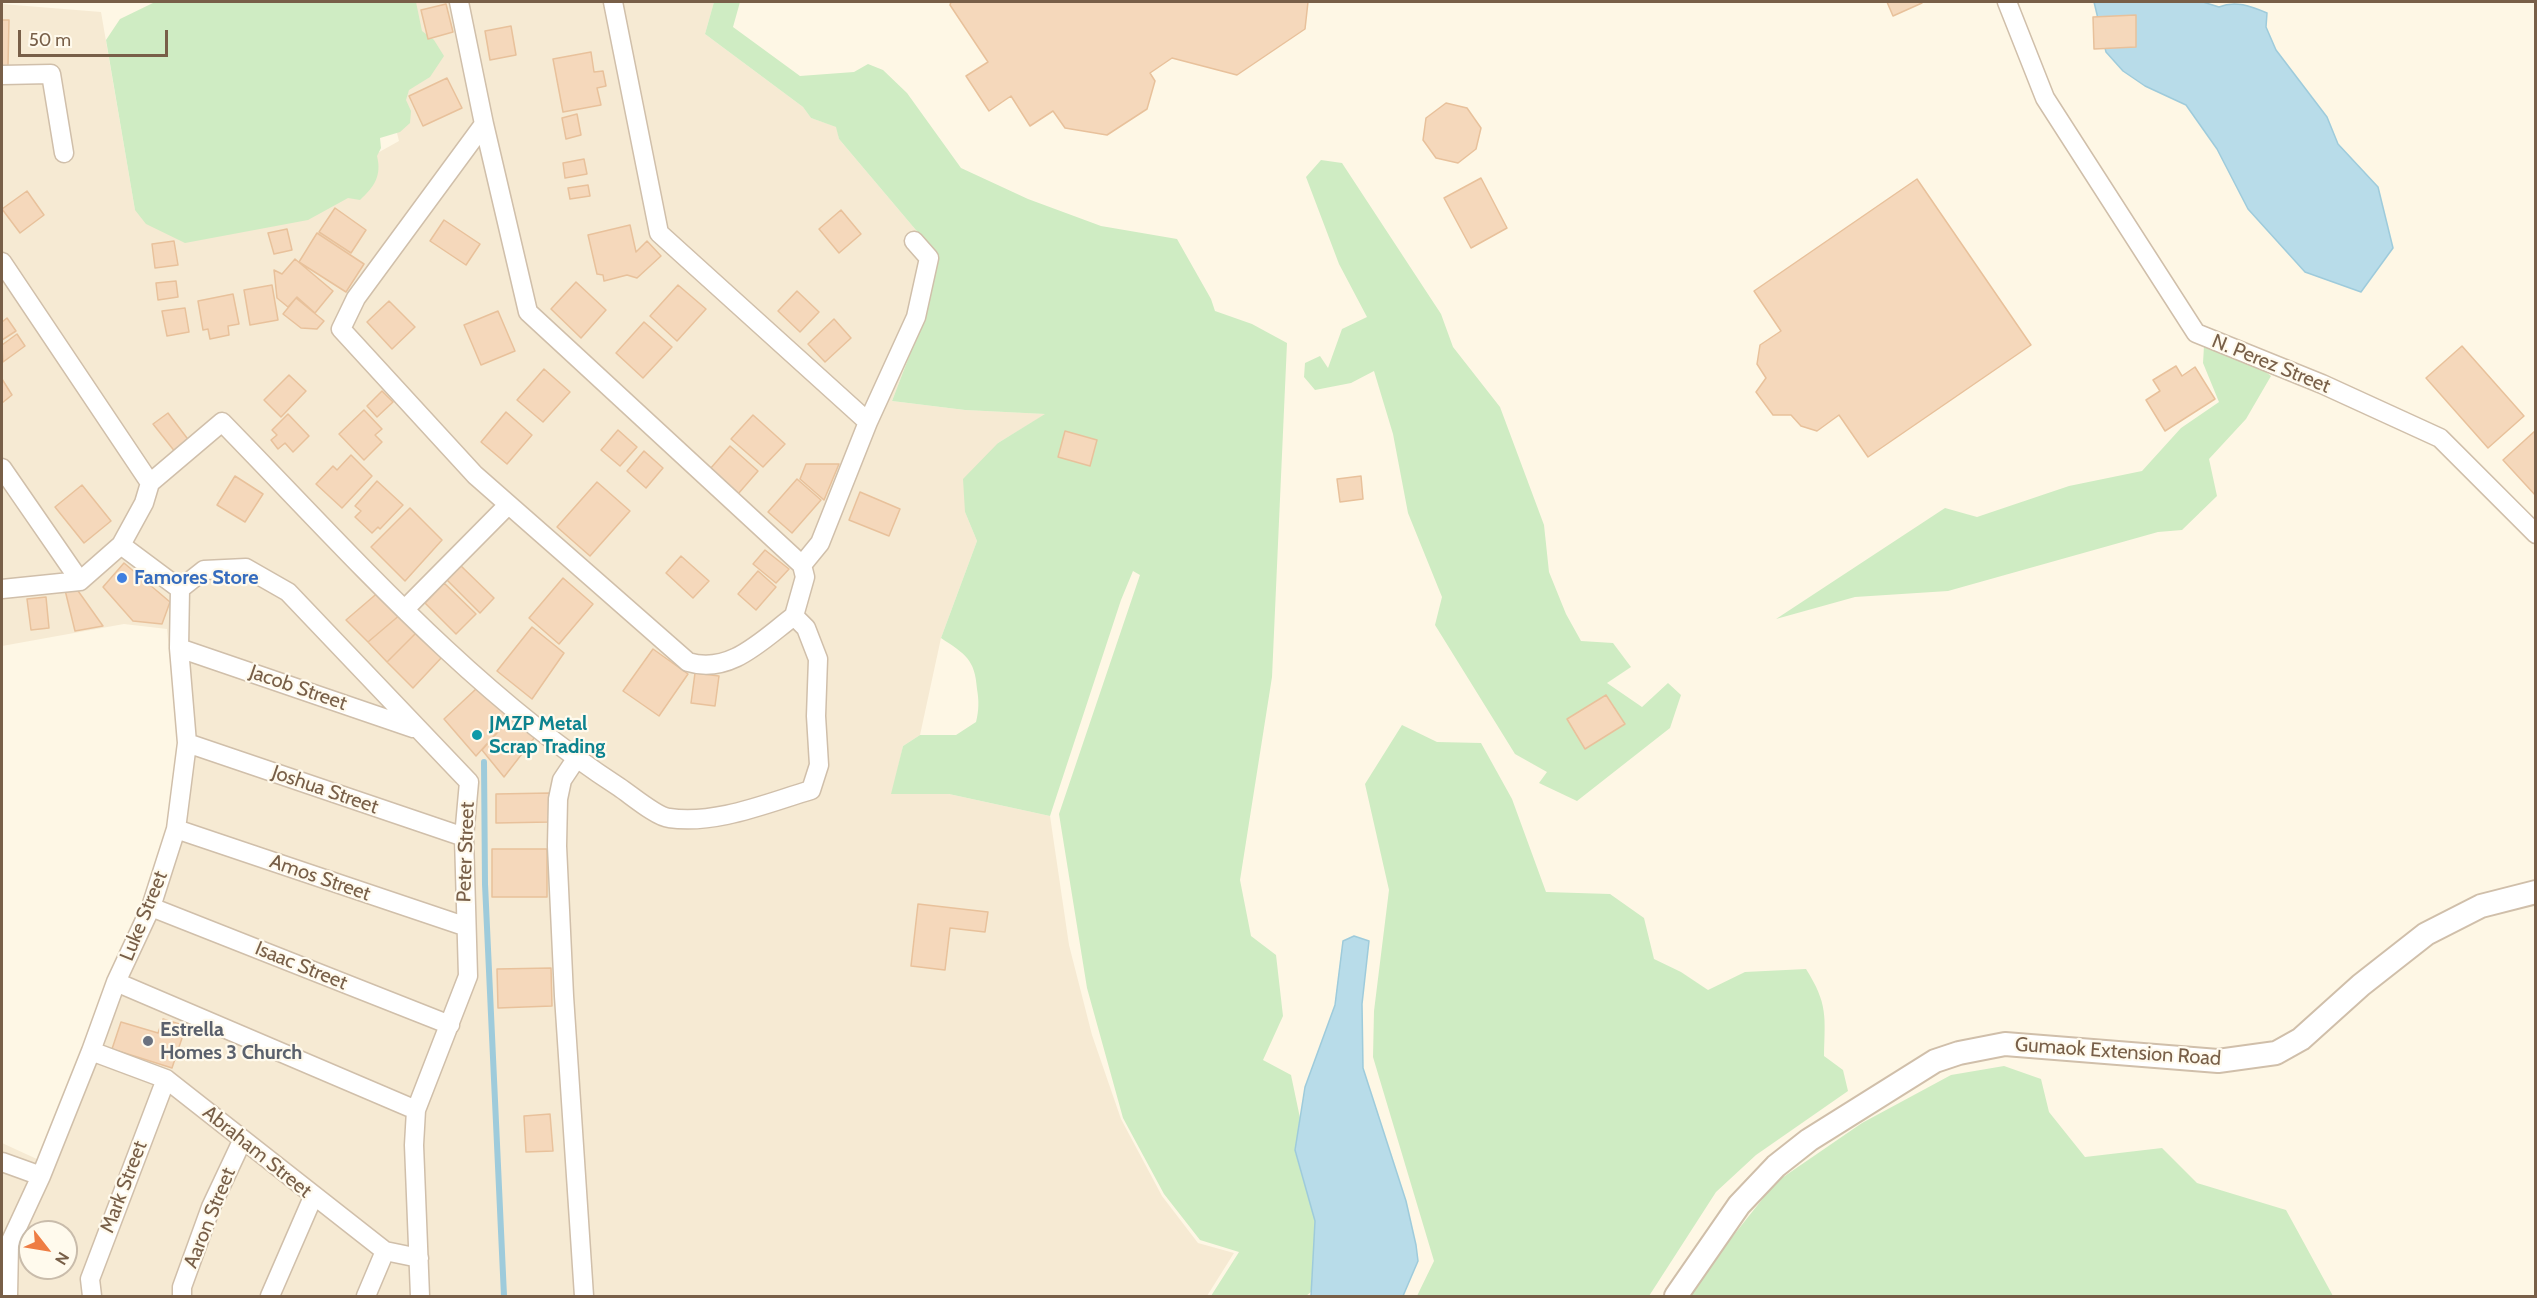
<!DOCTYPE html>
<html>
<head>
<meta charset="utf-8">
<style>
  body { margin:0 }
  #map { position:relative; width:2537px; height:1298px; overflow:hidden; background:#fef7e5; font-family:Cabin,sans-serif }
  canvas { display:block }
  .frame { position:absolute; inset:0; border:3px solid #785f48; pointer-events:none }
  .north { position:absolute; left:18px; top:1220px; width:60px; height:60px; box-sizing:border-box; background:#fffaed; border:2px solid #c9bcab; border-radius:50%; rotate:121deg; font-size:16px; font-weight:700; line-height:24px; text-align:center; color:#785f48 }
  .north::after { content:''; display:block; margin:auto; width:21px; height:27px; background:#ee7d44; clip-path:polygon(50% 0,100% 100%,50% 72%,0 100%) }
  .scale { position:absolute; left:18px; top:30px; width:150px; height:27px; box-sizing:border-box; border:3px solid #785f48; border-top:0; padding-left:8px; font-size:18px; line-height:21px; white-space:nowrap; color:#785f48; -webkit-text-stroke:4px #fffaed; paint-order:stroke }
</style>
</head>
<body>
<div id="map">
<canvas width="2537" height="1298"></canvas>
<div class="frame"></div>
<div class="north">N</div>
<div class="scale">50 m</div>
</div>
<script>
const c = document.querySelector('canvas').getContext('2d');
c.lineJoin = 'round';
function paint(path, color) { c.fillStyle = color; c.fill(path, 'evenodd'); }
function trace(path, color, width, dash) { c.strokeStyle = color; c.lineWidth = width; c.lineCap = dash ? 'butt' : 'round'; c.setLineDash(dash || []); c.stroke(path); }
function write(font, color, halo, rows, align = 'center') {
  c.font = font + ' Cabin,sans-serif'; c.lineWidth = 4.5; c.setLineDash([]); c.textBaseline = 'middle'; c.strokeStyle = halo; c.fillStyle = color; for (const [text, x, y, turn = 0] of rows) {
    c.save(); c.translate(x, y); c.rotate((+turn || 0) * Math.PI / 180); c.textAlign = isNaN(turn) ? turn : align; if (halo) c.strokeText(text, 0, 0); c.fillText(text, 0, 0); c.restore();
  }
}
const residential = new Path2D(`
  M364,2H714L705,34L803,107L811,118L837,127L839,139L937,255L923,320L892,401L965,410L1046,414L998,443L965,512L977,541L941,638L920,735L903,746L892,794H949L1050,816L1069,945L1092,1035L1121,1119L1162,1196L1198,1243L1234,1253L1207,1296H2V1143L39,1160L144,906L169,826L178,743L167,629L124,624L2,646V4L101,12L135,210L300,196L399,141ZM30,1232H66V1268H30Z`);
const green = new Path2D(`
  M155,2H416L422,31L434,40L444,56L430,77L409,90L406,100L411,111L410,123L400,132L380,138L381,148L377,156C382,176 374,187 360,200L348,198L308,220L185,243L146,224L135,210L106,40L120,19Z
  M714,2H740L733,27L800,76L854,72L868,64L883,70L907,93L961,168L1028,199L1101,226L1177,239L1211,299L1215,311L1252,324L1287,343L1272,677L1240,880L1251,936L1276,955L1283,1016L1263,1060L1291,1075L1300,1118L1295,1151L1315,1221L1311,1292L1306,1296H1211L1239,1252L1200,1240L1164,1194L1123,1118L1087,988L1059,814L1140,575L1133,571L1121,600L1050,816L949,794H891L903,746L920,735H956L976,722C979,710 979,701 977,689C975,659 965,654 941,638L977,541L965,512L963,479L998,443L1045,414L965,410L892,401L923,320L937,255L839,139L836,127L811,118L803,107L705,34Z
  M1321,160L1342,163L1441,314L1453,347L1500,407L1544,525L1549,572L1566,614L1581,641L1613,643L1631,667L1607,683L1642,707L1668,683L1681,695L1670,728L1577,801L1539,783L1547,772L1515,754L1435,625L1442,597L1408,513L1393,434L1374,371L1351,383L1315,390L1304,377L1305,363L1320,356L1328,368L1342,329L1367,317L1339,264L1306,177Z
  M2204,346L2249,358L2271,376L2246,419L2209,459L2217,496L2182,530L2158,532L1948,591L1855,597L1776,619L1945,508L1977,517L2069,486L2142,471L2181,428L2219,402L2203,363Z
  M1402,725L1437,742L1481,743L1512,799L1546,892L1610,894L1644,918L1654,959L1681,972L1708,990L1745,972L1806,969C1828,1004 1825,1016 1824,1056L1843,1070L1848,1091L1756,1155L1716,1192L1649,1296H1417L1434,1261L1373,1057L1374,1011L1389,890L1365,784Z
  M2004,1066L2041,1079L2049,1112L2085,1157L2162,1148L2197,1183L2286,1210L2333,1296H1691L1713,1261L1776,1182L1862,1123L1951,1075Z`);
const water = new Path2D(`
  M2094,2H2203L2219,7C2235,0 2251,6 2267,13L2266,27L2276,50L2327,117L2338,144L2378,187L2393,248L2361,292L2305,272L2248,209L2217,149L2186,105L2145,86L2123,71L2106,52Z
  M1354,936L1369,941L1362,1004L1363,1068L1406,1201L1416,1245L1418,1261L1403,1296H1311L1315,1221L1295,1150L1305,1087L1335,1005L1343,941Z`);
const stream = new Path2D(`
  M484,762L485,884L504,1296`);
const building = new Path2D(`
  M951,2H1308L1305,29L1237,75L1172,58L1150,73L1155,81L1147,109L1107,135L1065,128L1053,111L1030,126L1011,96L989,111L966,76L988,62L950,5Z
  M1887,2H1921L1922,3L1893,16Z
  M446,4L453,32L428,39L421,10Z
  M2136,15V47L2094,49L2093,17Z
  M2,20H9L8,66H2Z
  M511,26L516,55L490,60L485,31Z
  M591,52L594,72L603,71L606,86L597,88L601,105L563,112L553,59Z
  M447,78L462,108L423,126L409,96Z
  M1446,103L1467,108L1481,128L1476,149L1458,163L1436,158L1423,140L1426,118Z
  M577,114L581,135L566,139L562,118Z
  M584,159L587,174L565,178L563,163Z
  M1481,178L1507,228L1471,248L1444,198Z
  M1917,179L2031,345L1868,457L1839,415L1817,431L1801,426L1791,415H1773L1756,392L1766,378L1757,364L1760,345L1781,331L1754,291Z
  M588,185L590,196L570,199L568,188Z
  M27,191L44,215L20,233L2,209Z
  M335,208L366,230L351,253L319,232Z
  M841,210L861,234L839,253L819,229Z
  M444,220L480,244L466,265L430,241Z
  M630,225L636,252L647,241L661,256L637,278L627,275L604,281L603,275L597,274L588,235Z
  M287,229L292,250L274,254L268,233Z
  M317,233L364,264L346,292L299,262Z
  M174,241L178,265L155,268L152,244Z
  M295,259L333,291L315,313L297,297L288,307L277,298L274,270L282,274Z
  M176,281L178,297L158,300L156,283Z
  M576,282L606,310L581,338L551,309Z
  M272,285L278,320L250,325L244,290Z
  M678,285L706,309L677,341L650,316Z
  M797,291L819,312L800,332L778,311Z
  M233,294L239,324L228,326L229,335L210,339L208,329L203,330L198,301Z
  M296,298L324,321L317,329L301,328L283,314Z
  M389,301L415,327L392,349L367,322Z
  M185,308L189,332L167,336L162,311Z
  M498,311L515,351L481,365L464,325Z
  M7,318L16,331L2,340V322Z
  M834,319L851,338L825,362L808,344Z
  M644,322L672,347L643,378L616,353Z
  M17,334L25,346L3,362L2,345Z
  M2462,346L2524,416L2488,448L2426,378Z
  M2176,366L2182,376L2195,367L2215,399L2165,431L2146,400L2160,391L2153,380Z
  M544,369L570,392L543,422L517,400Z
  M289,375L306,391L281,417L264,400Z
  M2,379L12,395L2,403Z
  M382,391L393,402L377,417L367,406Z
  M364,410L382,429L375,435L382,442L364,460L339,434Z
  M506,412L532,435L507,464L481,442Z
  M168,413L190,442L176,453L153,424Z
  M288,414L309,436L293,452L285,443L278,449L271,440L277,435L272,430Z
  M753,415L785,444L763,467L731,439Z
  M618,430L637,447L620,466L601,450Z
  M2536,430V496L2503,460Z
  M1065,431L1097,440L1090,466L1058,457Z
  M730,446L758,471L738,494L710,469Z
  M644,451L663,468L646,488L627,471Z
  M351,455L372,476L342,508L316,484L333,466L337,470Z
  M806,464H839L824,500L800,479Z
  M235,476L263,494L245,522L217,505Z
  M1361,476L1363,499L1340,502L1337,479Z
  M797,479L821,500L792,533L768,512Z
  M377,481L403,505L380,529L378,527L372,533L355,517L361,511L355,506Z
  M597,482L630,511L590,556L557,527Z
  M82,485L111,521L84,543L55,507Z
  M860,492L900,509L889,536L849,520Z
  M410,508L442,540L405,581L371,547Z
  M765,550L789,569L776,583L753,564Z
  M681,556L709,581L693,598L666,573Z
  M124,563L170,602L162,624L133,621L103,587Z
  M460,565L494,598L480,613L446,579Z
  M758,571L776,587L756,610L738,594Z
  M563,578L593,604L559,644L529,618Z
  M444,583L476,614L456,634L425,603Z
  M76,588L103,626L75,631L65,590Z
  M381,590L401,614L368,642L346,620Z
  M46,597L49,628L31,630L27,599Z
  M401,614L418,631L387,662L368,642Z
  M532,627L564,653L532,699L497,671Z
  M418,631L443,656L413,688L387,662Z
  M653,649L688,674L659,716L623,691Z
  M695,673L719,676L715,706L691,703Z
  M476,689L511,717L476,756L444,719Z
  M1606,695L1625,724L1585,749L1567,719Z
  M511,717L535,737L504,777L482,750Z
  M550,793V822L496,823V794Z
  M492,849H547V897H492Z
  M918,904L988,912L985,932L950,928L945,970L911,966Z
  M551,968L552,1006L498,1008L497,969Z
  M163,1019L186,1026L172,1068L112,1049L121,1022L158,1033Z
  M550,1114L553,1151L526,1152L524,1116Z`);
const minor = new Path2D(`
  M613,2L659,233L868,422
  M2007,2L2045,98L2196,333L2322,384L2440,438L2536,534
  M2,75L51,74L64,153
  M484,124L356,298L341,329L475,475L688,662C730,675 762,640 794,616
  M2,262L150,483
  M2,468L80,581
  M121,545L180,589
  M802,565L820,543L868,422L916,317L929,258L914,241
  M2,589L80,581L121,545L144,503L150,483L222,422C348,551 468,689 619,787C631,795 657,817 669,818C716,825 767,803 811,790L819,765L816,716L818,659L806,628L794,616L805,577L802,565L528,312L484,124L459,2
  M180,589L204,570L246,568L288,592L469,782L464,837L468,976L416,1110L414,1145L420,1296
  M405,609L507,506
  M179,648L413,728
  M187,743L464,837
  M576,759L562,780L558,799L557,846L564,996L584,1296
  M176,829L464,926
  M151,907L450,1025
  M116,982L416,1110
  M91,1051L166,1079L385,1251L419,1258
  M2,1162L41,1176
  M8,1296L9,1245L41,1176L91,1051L116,982L151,907L176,829L187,743L179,648L180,589
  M92,1296L90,1279L166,1079
  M182,1296V1287L211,1207L242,1141
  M270,1296L313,1197
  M366,1296L385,1251`);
const tertiary = new Path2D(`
  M1676,1296L1739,1205L1776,1166L1809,1140L1935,1061L1959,1053L2005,1044L2218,1061L2276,1053L2301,1039L2361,985L2426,934L2481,906L2536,892`);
const markers = [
  [122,578,6,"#3f7fe0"],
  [477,735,6,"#0f9aa8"],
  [148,1041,6,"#6b7280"]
];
const streetNames = [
  ["N. Perez Street",2271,364,22],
  ["Jacob Street",298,688,19],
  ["Joshua Street",325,790,19],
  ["Peter Street",466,852,-88],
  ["Amos Street",320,878,19],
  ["Luke Street",144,916,-68],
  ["Isaac Street",301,966,22],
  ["Gumaok Extension Road",2118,1052,4],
  ["Abraham Street",257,1152,39],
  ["Mark Street",124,1187,-69],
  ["Aaron Street",210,1218,-68]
];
const shopNames = [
  ["Famores Store",134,578]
];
const cultureNames = [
  ["JMZP Metal",489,724],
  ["Scrap Trading",489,747]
];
const worshipNames = [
  ["Estrella",160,1030],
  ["Homes 3 Church",160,1053]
];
paint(residential, '#f6ead3');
paint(green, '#cfecc3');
paint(water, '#b8dce9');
trace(water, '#9ecbdb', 1.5);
trace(stream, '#9ecbdb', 6);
paint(building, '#f5d8bb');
trace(building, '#e8c19b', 1.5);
trace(minor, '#d0bfaa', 21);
trace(tertiary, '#d0bfaa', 26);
trace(minor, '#fff', 18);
trace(tertiary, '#fff', 22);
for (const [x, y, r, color] of markers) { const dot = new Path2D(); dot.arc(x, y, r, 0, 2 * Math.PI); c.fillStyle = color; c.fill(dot); trace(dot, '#fffaed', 2); }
write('20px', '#785f48', '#fffaed', streetNames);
write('bold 20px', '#366cbe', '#fffaed', shopNames, 'left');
write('bold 20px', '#0d838f', '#fffaed', cultureNames, 'left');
write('bold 20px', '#5b616d', '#fffaed', worshipNames, 'left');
</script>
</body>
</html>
